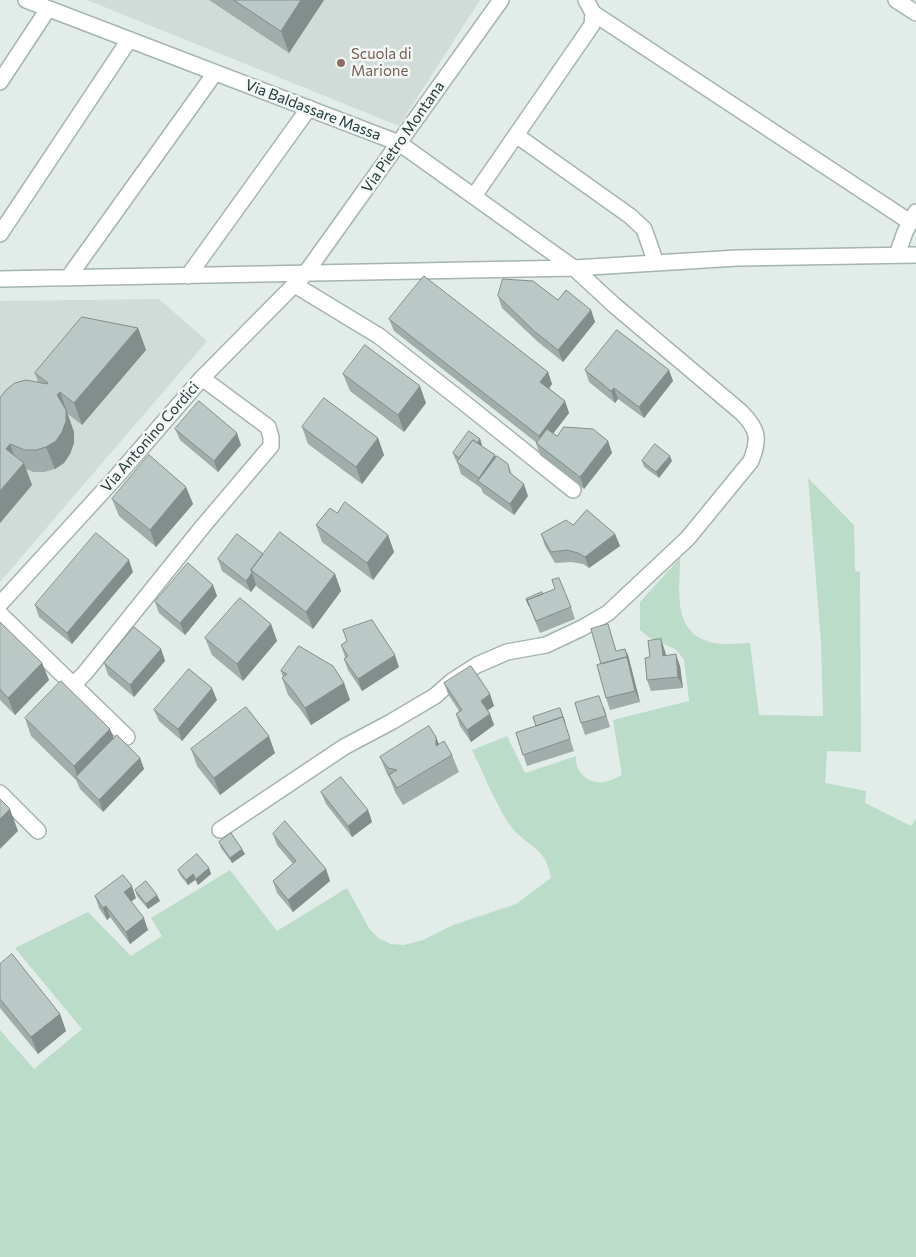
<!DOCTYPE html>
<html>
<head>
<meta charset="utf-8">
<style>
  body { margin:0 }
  canvas { display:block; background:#e2ece9 }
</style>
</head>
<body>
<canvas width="916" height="1257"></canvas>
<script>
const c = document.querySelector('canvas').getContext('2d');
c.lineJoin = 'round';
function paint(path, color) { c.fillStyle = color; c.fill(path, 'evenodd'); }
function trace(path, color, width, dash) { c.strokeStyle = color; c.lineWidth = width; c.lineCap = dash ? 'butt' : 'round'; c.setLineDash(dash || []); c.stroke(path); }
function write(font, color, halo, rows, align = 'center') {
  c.font = font + ' Commissioner,sans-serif'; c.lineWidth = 5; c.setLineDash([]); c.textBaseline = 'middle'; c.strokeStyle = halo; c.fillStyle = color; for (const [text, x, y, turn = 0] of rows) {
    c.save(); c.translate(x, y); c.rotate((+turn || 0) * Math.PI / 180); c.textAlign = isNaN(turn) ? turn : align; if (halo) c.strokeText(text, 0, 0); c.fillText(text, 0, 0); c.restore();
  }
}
const built = new Path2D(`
  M87,0H480L399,126Z
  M159,299L207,341L0,582V301Z`);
const green = new Path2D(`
  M808,478L854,525L855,571L860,572L861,752L827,751L825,783L866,791L865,803L911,826L916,819V1257H0V1030L34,1069L82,1029L15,948L88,912L131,956L162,936L151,918L230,870L277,931L347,888L369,928L378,938L391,944L404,945L423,940L453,925L516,904L551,878C546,845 525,847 509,824C494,801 484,774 472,750L507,736L525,773L576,756C575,768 583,780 596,782C605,784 614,779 622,775L613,720L689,701L684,659L675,649L650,638L640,630V602L680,558C680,588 672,629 707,641C719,646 737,643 750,643L759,715L823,716L821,643Z`);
const street = new Path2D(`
  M26,0L399,143L574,268L614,305L741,412C758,429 760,438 751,461L688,538L608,613L582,628L546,645L507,652L477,665L452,681L435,696L391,722L344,747L220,830
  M896,0L916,13
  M593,13L910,222
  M0,82L48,9
  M516,135L630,216L644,229L656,263
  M474,196L592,25L593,13L586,0
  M0,234L129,40
  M897,255L905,232L916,212
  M188,276L309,108
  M68,278L215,73
  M0,279L574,268L737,258L916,255
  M295,285L379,336L462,401L573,490
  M0,604L117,476L202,378L305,274L501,0
  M0,614L127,737
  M73,685L85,673L204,525L271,446V437L268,427L202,378
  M0,793L38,831`);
const wall = new Path2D(`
  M209,0H324L289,53Z
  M498,296L558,300L591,310L595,322L563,362L538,342L502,308Z
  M389,319L548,372L552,384L549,388L565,401L569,413L553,433L557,436L608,441L612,453L584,489L540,455L536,443H537L394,331Z
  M138,328L146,350L82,425L68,414L67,415L74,432V443L70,454L64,463L55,469L44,472H33L26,469L32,485L0,523V398L38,382L35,373Z
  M585,370H669L673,381L644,418L618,399L615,403L589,382Z
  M343,374L426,403L404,432L350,391Z
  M302,427L378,438L384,455L362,484L308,444Z
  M175,429L241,445L218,472L180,440Z
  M480,439L482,445L481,446L495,455L496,458L508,464L512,475L528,496L514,515L483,493L481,488L461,474L457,462V461L455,459L453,453Z
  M642,461H672L659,478L644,467Z
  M186,487L193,504L156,547L119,516L112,499Z
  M316,525L388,535L394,552L373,580L322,542Z
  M573,525L615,534L620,546L589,568L583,564L571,562L555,563L545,546L541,534Z
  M263,554L335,574L341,591L313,629L257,587L256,585L251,592L222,571L218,559Z
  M133,572L72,644L39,617L35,605Z
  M213,585L217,596L185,635L159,613L155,602Z
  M543,594L571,607L575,619L540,633L526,599Z
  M0,622L42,663L49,680L15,715L0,700Z
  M271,624L277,641L243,681L212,655L205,638Z
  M608,624L616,651L628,655L640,702L610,710L606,698L601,664Z
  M341,645L399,667L362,691L348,670L344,659L345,657Z
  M161,649L165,661L134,697L108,675L104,663Z
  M665,651L666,655L680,666L683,688L651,691L647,680L650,657Z
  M281,671L344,683L350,700L311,725L300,709L288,695L282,678L283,677Z
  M444,683L490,694L494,706L488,710L494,725L471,742L460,726L456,714L459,711L448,694Z
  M217,700L182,741L159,721L154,710Z
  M604,707L610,727L585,735L581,723Z
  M560,708L574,751L527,766L516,733L536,726Z
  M25,718L114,738L140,758L144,769L103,812L80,789L76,780L31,736Z
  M436,737L439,744L452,755L459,772L403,805L395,792L390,779L387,774L380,757Z
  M191,749L275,753L220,795L197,766Z
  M321,792L368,810L372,822L352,837L326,804Z
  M273,834L326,869L330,881L293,912L277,893L273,881L293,864L277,845Z
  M219,842L245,854L232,863L221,848Z
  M209,868L211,874L198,885L195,880L188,885L180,875L178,870Z
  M135,890L160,901L148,909L137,896Z
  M95,896L136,898L131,901L148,930L130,944L110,917L107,920L99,908Z
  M0,964L60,1014L66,1031L38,1054L0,1008Z`);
const shadedWall = new Path2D(`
  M301,0H324L289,53L281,31Z
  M591,310L595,322L563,362L558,350Z
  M138,328L146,350L82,425L74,403Z
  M669,370L673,381L644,418L639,407Z
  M548,372L552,384L545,394L540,382Z
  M420,386L426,403L404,432L398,415Z
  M614,388L618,399L615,403L611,391Z
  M60,392L74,432V443L70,454L64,463L55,469L46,447L57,395Z
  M565,401L569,413L543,447L539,436Z
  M237,433L241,445L218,472L214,461Z
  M378,438L384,455L362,484L356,467Z
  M480,439L482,445L466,467L463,461Z
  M608,441L612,453L584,489L580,477Z
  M10,444L18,466L6,449Z
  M495,455L499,467L480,483L479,478Z
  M670,456L672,461L659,478L656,472Z
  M24,463L32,485L0,523V491Z
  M524,484L528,496L514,515L510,504Z
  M186,487L193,504L156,547L150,530Z
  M615,534L620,546L589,568L585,557Z
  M388,535L394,552L373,580L367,563Z
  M129,560L133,572L72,644L67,633Z
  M252,573L256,585L251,592L246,581Z
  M335,574L341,591L313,629L306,612Z
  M213,585L217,596L185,635L180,623Z
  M271,624L277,641L243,681L237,664Z
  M661,639L665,651L668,667L663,656Z
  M161,649L165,661L134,697L130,685Z
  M625,649L628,655L640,702L635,691Z
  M676,654L680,666L683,688L678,677Z
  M395,655L399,667L362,691L358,679Z
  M42,663L49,680L15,715L8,698Z
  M344,683L350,700L311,725L305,708Z
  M212,688L217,700L182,741L178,729Z
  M490,694L494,706L485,712L481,701Z
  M490,714L494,725L471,742L467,730Z
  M110,729L117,746L79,781L74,766Z
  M269,736L275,753L220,795L214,778Z
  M436,737L442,754L436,746Z
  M140,758L144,769L103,812L99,800Z
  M10,809L18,831L0,849V819Z
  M368,810L372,822L352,837L348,826Z
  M242,849L245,854L232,863L230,858Z
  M209,868L211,874L198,885L196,879Z
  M326,869L330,881L293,912L288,900Z
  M193,874L195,880L188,885L186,880Z
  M132,886L136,898L128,904L124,892Z
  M157,895L160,901L148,909L146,904Z
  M106,906L110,917L107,920L103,908Z
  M144,918L148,930L130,944L126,932Z
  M60,1014L66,1031L38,1054L31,1037Z`);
const building = new Path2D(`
  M234,0H301L281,31Z
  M424,276L548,372L540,382L565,401L539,436L389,319Z
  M503,279L533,281L558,300L566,290L591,310L558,350L534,331L498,296Z
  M82,317L138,328L74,403L60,392L57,395L66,410V421L62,432L56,441L46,447L36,450H25L10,444L6,449L24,463L0,491V398L6,390L15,383L26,380L47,384L48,383L35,373Z
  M617,330L669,370L639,407L614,388L611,391L585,370Z
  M365,345L420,386L398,415L343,374Z
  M324,398L378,438L356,467L302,427Z
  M199,401L237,433L214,461L175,429Z
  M564,427L593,429L608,441L580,477L536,443L547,429L557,436Z
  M469,431L480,439L477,443L473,440L459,458L453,453Z
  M473,440L495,455L479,478L457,462Z
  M655,444L670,456L656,472L642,461Z
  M149,455L186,487L150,530L112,499Z
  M497,456L508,464L510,473L524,484L510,504L478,481Z
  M345,502L388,535L367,563L316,525L330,508L337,513Z
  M587,510L615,534L585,557L578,553L567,550L551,552L541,534L566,520L573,525Z
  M280,532L335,574L306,612L251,570Z
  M96,533L129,560L67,633L35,605Z
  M237,534L263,554L251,570L252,573L246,581L218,559Z
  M188,563L213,585L180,623L155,602Z
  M559,578L571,607L536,621L527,600L555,589L552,580Z
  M542,592L543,594L527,600L529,606L526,599Z
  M240,598L271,624L237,664L205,638Z
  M372,620L395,655L358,679L344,659L348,656L341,645L347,641L343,630Z
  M0,622L42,663L8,698L0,689Z
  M608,624L616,651L625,649L629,663L627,657L601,664L591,629Z
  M134,627L161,649L130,685L104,663Z
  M661,639L663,656L676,654L678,677L647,680L645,658L650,657L648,641Z
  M299,646L333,666L344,683L305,708L294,692L282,678L287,674L281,671Z
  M627,657L635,691L606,698L597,665Z
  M471,666L490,694L481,701L490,714L467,730L456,714L462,710L444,683Z
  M189,669L212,688L178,729L154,710Z
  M61,681L110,729L74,766L25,718Z
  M599,696L606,716L581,723L575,703Z
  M246,707L269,736L214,778L191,749Z
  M560,708L565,723L563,717L536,726L533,717Z
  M563,717L570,739L523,755L516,733Z
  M429,726L436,737V746L444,741L452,755L397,788L389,775L397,770L388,768L380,757Z
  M117,735L140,758L99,800L76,777Z
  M341,777L368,810L348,826L321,792Z
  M0,799L10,809L0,819Z
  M285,821L326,869L288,900L273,881L296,861L273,834Z
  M231,833L242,849L230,858L219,842Z
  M197,854L209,868L196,879L193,874L186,880L178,870Z
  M123,875L132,886L124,892L144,918L126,932L106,906L103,908L95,896Z
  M146,881L157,895L146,904L135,890Z
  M12,954L60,1014L31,1037L0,999V964Z`);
const markers = [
  [341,63,5,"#8d6e63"]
];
const educationNames = [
  ["Scuola di",351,54],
  ["Marione",351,71]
];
const streetNames = [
  ["Via Baldassare Massa",313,110,21],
  ["Via Pietro Montana",403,137,-55],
  ["Via Antonino Cordici",150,437,-49]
];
paint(built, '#d1dcd8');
paint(green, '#bcdcca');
trace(street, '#a5b4b1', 18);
trace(street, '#fff', 15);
paint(wall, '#a1adaa');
paint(shadedWall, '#838d8b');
paint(building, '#bbc9c6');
trace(building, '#838d8b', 1);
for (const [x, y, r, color] of markers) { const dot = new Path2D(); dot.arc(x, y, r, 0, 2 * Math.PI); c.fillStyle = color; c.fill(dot); trace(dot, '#f3f8f7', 2); }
write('15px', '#785e54', '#f3f8f7', educationNames, 'left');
write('15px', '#233c3a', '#f3f8f7', streetNames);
</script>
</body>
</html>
